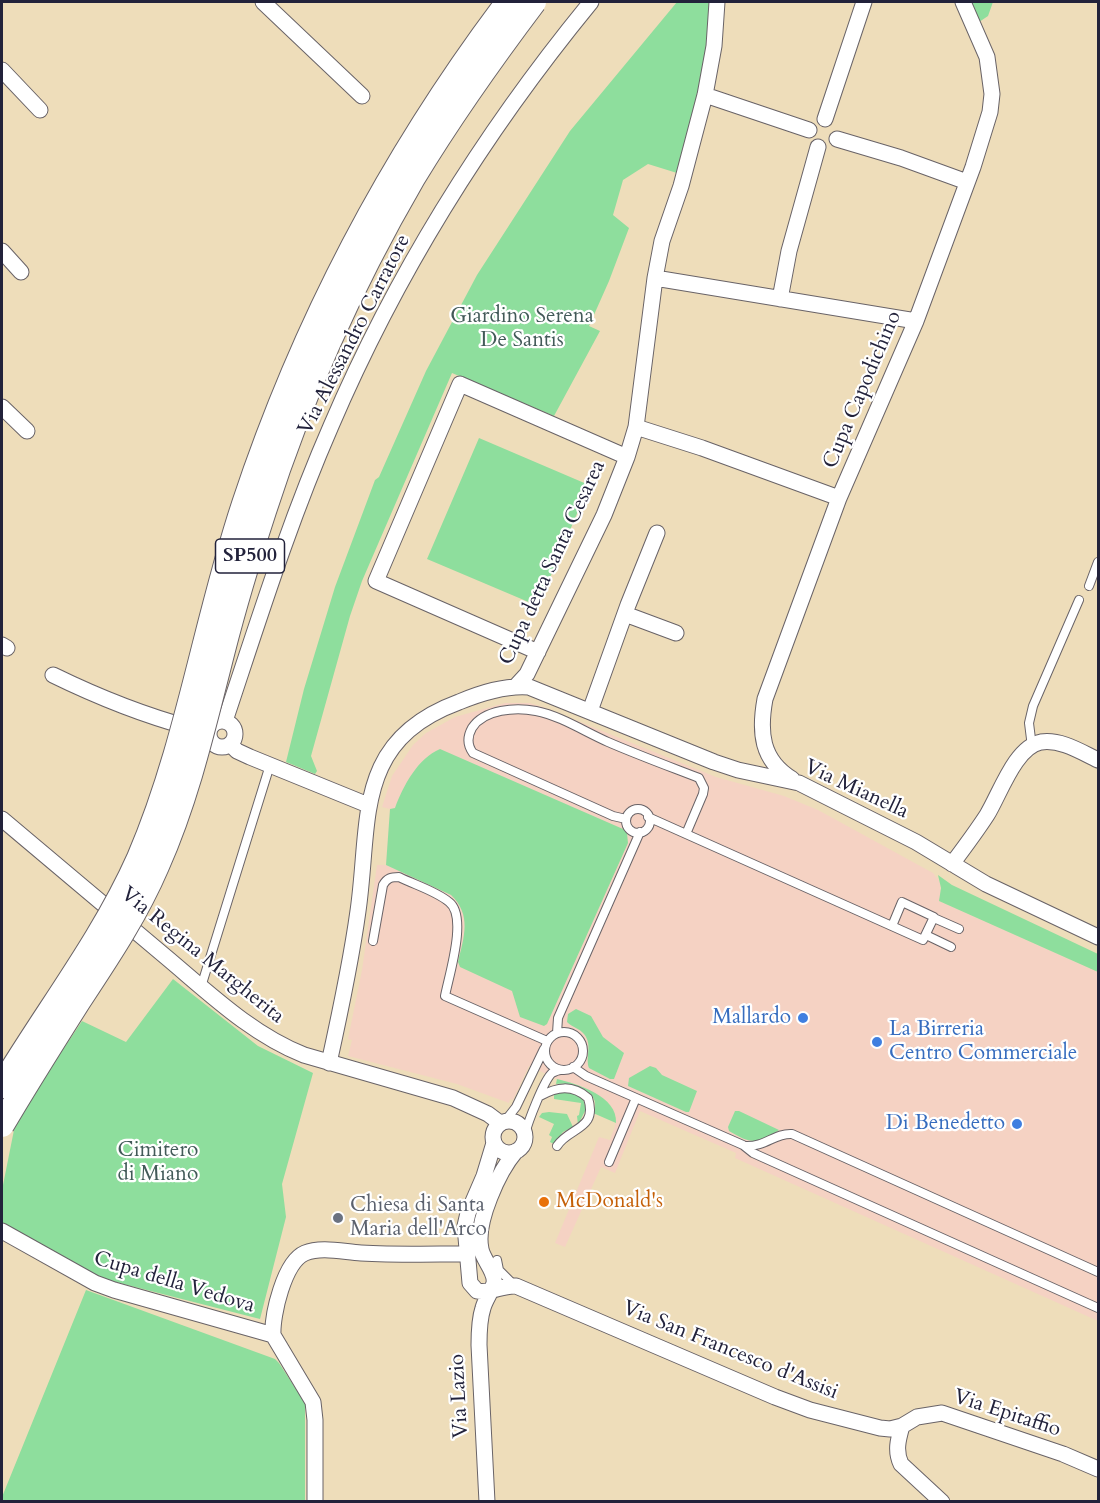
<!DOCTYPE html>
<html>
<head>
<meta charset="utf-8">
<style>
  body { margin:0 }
  #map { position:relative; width:1100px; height:1503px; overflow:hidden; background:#eeddba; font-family:Cardo,serif }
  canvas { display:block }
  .frame { position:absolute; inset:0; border:3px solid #22223b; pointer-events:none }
</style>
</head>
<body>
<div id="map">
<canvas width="1100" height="1503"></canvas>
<div class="frame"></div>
</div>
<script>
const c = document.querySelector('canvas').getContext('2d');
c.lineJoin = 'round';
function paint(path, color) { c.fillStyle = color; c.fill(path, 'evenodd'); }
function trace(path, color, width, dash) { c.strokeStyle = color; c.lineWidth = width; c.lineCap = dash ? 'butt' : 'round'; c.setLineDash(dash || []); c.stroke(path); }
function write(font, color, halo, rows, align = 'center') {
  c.font = font + ' Cardo,serif'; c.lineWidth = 4.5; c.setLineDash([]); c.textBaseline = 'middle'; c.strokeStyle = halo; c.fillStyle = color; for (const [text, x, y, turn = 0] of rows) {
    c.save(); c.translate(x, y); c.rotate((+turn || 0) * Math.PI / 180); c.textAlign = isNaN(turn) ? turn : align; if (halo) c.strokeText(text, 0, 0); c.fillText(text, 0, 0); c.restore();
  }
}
const built = new Path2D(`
  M505,703H529L543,707L716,777L784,796L818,810L933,873L940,882L941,895L939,901L1098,972V1321L735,1158L736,1153L640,1111L615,1173L601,1167L565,1247L555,1243L599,1137L610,1140L615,1126L616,1118L611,1106L608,1103L577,1085L557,1079L529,1066L513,1100L510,1099L509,1103L457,1084L348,1056L352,1040L348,1039L362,970L377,865H386L390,809L382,807L392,776L413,745L426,733L455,717Z`);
const green = new Path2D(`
  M677,2H709C708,62 693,116 677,173L648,164L623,180L613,215L629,228L609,281L589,326L600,331L554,416L452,373L362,581L350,616L311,756L317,771L315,774L286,762L304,689L335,587L375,480L379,477L426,371L477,275L570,131Z
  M969,2H993L988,16L979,22Z
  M479,438L589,485L538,606L427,559Z
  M440,749L623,829L627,833L628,843L547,1024L544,1026L520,1017L512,991L460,967L458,962C464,937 472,915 451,895L386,865L390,809L395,808C403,786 418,758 440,749Z
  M938,875L952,885L1098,954V972L939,901L941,888Z
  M173,979L258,1046L313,1073L282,1184L286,1217L260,1319L92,1276L2,1224V1190L16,1120L82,1021L126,1042Z
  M576,1009L591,1016L603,1037L624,1053L614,1079H610L589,1068C585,1057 593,1045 584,1034C579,1028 572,1027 567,1022L568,1014Z
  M650,1066L656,1068L662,1075L697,1091L689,1112H686L628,1086L629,1078Z
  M557,1079C577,1084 618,1096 616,1123L593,1113C604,1092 572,1082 556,1084Z
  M560,1091L571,1092L583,1099L586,1109L578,1125L577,1116L579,1115L581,1103L554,1099V1094Z
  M735,1111H739L779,1130C757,1145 751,1144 729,1131L728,1127Z
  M549,1112L567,1114L573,1127L563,1132L554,1144L550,1142L552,1137L549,1135L554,1124L539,1117L542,1113Z
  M86,1290L275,1359L279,1363L305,1403V1501H2V1497Z`);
const service = new Path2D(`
  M1089,586L1098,562
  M1032,747L1029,723L1033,706L1079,600
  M626 821a12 12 0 1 1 24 0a12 12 0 1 1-24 0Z
  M648,817L923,940L934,917L902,902L892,926
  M626,819L613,816L473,753C467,745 467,737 472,728C484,709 516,707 536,711C561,716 585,732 608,742C638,755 668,766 699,778L704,788L703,794L686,834
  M934,918L959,929
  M926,935L951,947
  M373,941L383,885C387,878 391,877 399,877C415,885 436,891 449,902C468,916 449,975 445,996L547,1041
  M201,987L270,765
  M545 1051a19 19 0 1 1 38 0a19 19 0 1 1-38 0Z
  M557,1033L558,1018L640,832
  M573,1067L586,1076L743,1145L753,1153L1098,1308
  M540,1096C557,1087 572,1084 588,1098C598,1130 569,1127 557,1146
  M505,1121L516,1107L544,1049
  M525,1134C528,1122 544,1080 552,1073C554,1072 559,1070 561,1070
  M745,1146C766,1147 774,1133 792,1134L1098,1272
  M609,1162L636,1098
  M497,1260L499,1270L514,1285`);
const minor = new Path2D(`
  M263,2L362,96
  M2,70L40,110
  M705,95L809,130
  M825,119L864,2
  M837,139L901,158L967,182
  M2,251L21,272
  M655,278L916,321
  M780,299L789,251L818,147
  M2,407L27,431
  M636,427L702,448L839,498
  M625,614L676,633
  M2,645L7,648
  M538,652L376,581L460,384L627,457
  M53,675C98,697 143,715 191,728
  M516,686L527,674L604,515L627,457L636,427L655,278L662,241L681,186L705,95L714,46L717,2
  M590,711L628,605L657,533
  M225,721C258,622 289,522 331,426C396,274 486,130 591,2
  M209 734a13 13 0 1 1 26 0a13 13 0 1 1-26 0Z
  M230,744L237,751L250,757L368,805
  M792,779C761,760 759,732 765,699L839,498L916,321L973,167L990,112L992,94L987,57L963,2
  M2,819C56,865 111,911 166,957C209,993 251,1034 304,1055L453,1098L488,1114L500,1123
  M952,864C964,848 976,832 987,815C1000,794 1015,747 1041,742C1061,739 1081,752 1098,760
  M329,1063C340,1013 351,962 358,911C371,820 353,741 459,702C481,693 505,685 529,687L714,762L738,770L799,783L916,842L986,884L1098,937
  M493 1137a16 16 0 1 1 32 0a16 16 0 1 1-32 0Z
  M494,1143L484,1176L468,1213L465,1226L470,1283L477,1291C490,1294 502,1285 516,1286L775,1397L810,1410L880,1428L890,1429L902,1426L917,1417L942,1413L1063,1454L1098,1469
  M2,1231L95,1283L114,1290L273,1335
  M902,1426C898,1440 895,1451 901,1464L942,1502
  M315,1502V1420L313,1402L273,1335C272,1315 284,1262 305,1253C321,1246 344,1252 361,1253C396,1255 432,1254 467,1254
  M487,1502L479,1345C479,1333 479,1320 483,1308C485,1300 492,1291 494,1283C496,1272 483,1260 481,1249C475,1222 499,1171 516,1151`);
const trunkBridge = new Path2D(`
  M2,1086C47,1011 103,939 139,858C188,744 205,621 244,504C304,323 394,153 508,2
  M2,1125C26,1084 52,1043 78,1002C107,958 136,915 157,866C188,796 204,724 223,650C235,603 249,557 264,511C301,396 352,283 413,178C450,117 491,59 534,2`);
const markers = [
  [803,1018,6,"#3f7fe0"],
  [877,1042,6,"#3f7fe0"],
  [1017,1124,6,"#3f7fe0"],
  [544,1202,6,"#e8710a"],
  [338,1218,6,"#6b7280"]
];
const shields = [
  [250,556,69]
];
const shieldNames = [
  ["SP500",250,556]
];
const parkNames = [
  ["Giardino Serena",522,317],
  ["De Santis",522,341],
  ["Cimitero",158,1151],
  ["di Miano",158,1175]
];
const streetNames = [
  ["Via Alessandro Carratore",355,335,-63],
  ["Cupa Capodichino",863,390,-67],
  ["Cupa detta Santa Cesarea",553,563,-65],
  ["Via Mianella",856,790,25],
  ["Via Regina Margherita",202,956,39],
  ["Cupa della Vedova",174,1283,17],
  ["Via San Francesco d'Assisi",730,1351,22],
  ["Via Lazio",460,1396,-93],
  ["Via Epitaffio",1007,1414,18]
];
const shopNames = [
  ["Mallardo",791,1018],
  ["La Birreria",889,1030,"left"],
  ["Centro Commerciale",889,1054,"left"],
  ["Di Benedetto",1005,1124]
];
const foodNames = [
  ["McDonald's",556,1202]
];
const worshipNames = [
  ["Chiesa di Santa",350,1206],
  ["Maria dell'Arco",350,1230]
];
paint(built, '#f5d2c3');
paint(green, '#8ede9d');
trace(service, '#696367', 10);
trace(minor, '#696367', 17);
trace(service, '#fff', 8);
trace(minor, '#fff', 15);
trace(trunkBridge, '#696367', 26, []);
trace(trunkBridge, '#fff', 24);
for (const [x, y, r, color] of markers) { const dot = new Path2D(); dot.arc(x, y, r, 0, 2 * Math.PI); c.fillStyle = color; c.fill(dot); trace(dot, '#fff', 2); }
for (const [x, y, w] of shields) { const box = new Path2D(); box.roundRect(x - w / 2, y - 17, w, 34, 4.5); c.fillStyle = '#fff'; c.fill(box); trace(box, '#22223b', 1.5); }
write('bold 20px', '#22223b', null, shieldNames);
write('21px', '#425a58', '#fff', parkNames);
write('21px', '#22223b', '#fff', streetNames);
write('21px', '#366cbe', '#fff', shopNames, 'right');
write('21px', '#c56008', '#fff', foodNames, 'left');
write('21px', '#5b616d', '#fff', worshipNames, 'left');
</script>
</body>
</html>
